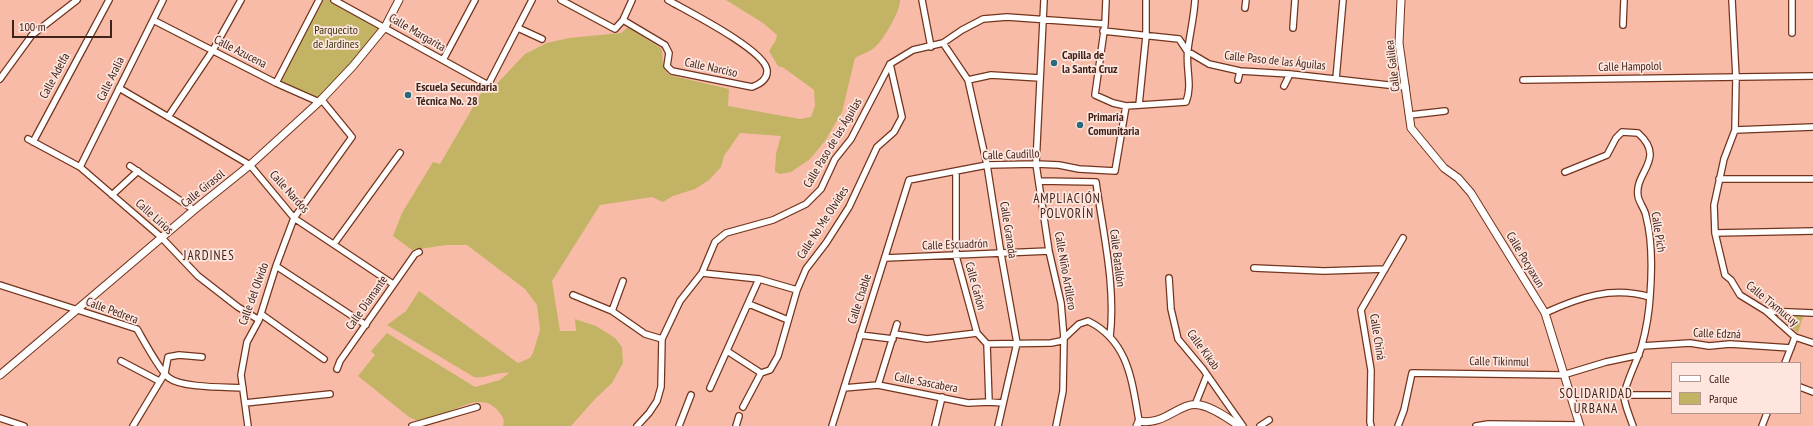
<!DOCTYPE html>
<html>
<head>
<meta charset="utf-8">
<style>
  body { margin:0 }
  #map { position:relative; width:1813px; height:426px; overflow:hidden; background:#f8bba7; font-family:"PT Sans Narrow",sans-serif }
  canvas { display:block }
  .legend { position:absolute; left:1671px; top:362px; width:130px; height:52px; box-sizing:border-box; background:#fee6de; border:1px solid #b2988f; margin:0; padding:5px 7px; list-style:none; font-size:12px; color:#3f2219 }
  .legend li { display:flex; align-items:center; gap:8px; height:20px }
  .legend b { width:20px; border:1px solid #b2988f }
  .scale { position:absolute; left:12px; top:20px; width:100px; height:18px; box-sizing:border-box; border:2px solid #3f2219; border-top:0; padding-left:5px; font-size:12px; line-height:14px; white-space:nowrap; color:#3f2219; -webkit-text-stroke:3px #fee6de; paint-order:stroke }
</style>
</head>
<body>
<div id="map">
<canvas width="1813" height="426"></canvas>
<ul class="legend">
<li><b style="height:5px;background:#fff"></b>Calle</li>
<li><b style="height:11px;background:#c2b464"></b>Parque</li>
</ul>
<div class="scale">100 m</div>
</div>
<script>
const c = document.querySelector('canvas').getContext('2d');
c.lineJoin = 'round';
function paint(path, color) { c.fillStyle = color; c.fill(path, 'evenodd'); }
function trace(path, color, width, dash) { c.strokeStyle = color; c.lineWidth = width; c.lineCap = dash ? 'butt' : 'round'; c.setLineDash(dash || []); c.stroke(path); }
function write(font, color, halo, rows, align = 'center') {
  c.font = font + ' "PT Sans Narrow",sans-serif'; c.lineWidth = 3.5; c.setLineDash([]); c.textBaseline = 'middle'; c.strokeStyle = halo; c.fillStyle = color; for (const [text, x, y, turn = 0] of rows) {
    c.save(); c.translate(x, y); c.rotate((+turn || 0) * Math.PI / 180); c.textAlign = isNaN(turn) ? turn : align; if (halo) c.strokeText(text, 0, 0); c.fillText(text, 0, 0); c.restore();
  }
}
const green = new Path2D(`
  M320,0H334L385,27L318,101L278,84Z
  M726,0H900C901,10 883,41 875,47C870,52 862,54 855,58L842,112L825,141L810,159L791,172L780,174L775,172L776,154L781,136L740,133L724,156L721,167L709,180L695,189L673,196L663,202L652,197L600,205L552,281L560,331H576L575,319L596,326L615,338L622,347L623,363L612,383L595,399L571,426H503C505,420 503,417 499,412C479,385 445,421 420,421C416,421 412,418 409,417L358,376L375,355L371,351L387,333L475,387L500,380L509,373C497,371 486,379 474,377L387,325L406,311L419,291L518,363L530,358L533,353L540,330L537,305L525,289L467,245H447L412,250L393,236L402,213L433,162L440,164L483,90L489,92L525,54L547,43L569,38L621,33L628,27L662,49L663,66L669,75L729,89L728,106L800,119L811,117L815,106L814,90L784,68L778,66L769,51L776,40L777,35L763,23Z
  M1804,313L1798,333L1777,314Z`);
const minor = new Path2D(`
  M334,0L488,85L532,0
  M561,0L615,29L623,20L632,0
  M922,0L931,47
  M1044,0L1036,164L1049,251L1061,303L1064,338L1063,391L1056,426
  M1106,0L1105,24L1095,95L1113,103L1126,106L1186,102C1193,85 1185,67 1188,49C1190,33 1194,17 1195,0
  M1732,0L1736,77L1735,130L1724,159L1714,205L1715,233L1725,275L1731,280L1740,295L1766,311L1795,337L1813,343
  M1792,0V33
  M1245,8L1246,0
  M153,20L276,83L319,102
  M623,20L665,45L669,53L667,66L672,71L752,87C760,84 768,79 767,70C765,50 687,11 668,0
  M1623,25L1624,0
  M518,28L542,39
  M1293,28L1295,0
  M1103,31L1179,39L1187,51L1209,64L1240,71L1290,74L1406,87
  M943,43L968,80L987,165L1001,254L1017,343L998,426
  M443,60L475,0
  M0,79L32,35L77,0
  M1336,79L1343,0
  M968,80L991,75L1040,78
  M1238,80L1240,71
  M1523,80L1813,76
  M276,83L319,0
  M1284,86L1290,74
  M119,88L250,165L294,218L393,284
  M1139,105L1146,36V0
  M1410,115L1445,111
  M168,117L213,50L241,0
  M1735,130L1813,127
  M28,139L80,167L161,237L198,276L238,307L259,320
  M33,142L109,0
  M130,166L194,210
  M80,167L163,0
  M956,171V256L977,333L987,344L989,402
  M1565,172L1607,155L1616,138L1622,132L1638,133C1667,159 1634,172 1638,196C1639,203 1645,209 1646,216C1653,242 1652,271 1650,297C1649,313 1646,330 1642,345C1639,357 1623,388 1624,397C1625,406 1630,417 1633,426
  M1719,179H1813
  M1039,181L1096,182C1103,233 1116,286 1110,337
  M112,195L138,171
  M1715,233L1813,231
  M334,244L400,153
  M885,258L1049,251
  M276,266L366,325
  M1254,268L1324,271L1385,269
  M702,273L759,279L797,290
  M1169,278L1171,309L1178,339L1203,369L1243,426
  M0,285L137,329C144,341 160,371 169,378C182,388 226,387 243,388
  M573,295L612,311L645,334L662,339
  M749,304L788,320
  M612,311L623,281
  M1766,311L1813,313
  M1545,313C1580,297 1612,286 1650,297
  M261,314L324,359
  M895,334L927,339L977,333
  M860,335L893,339
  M987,344L1051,343L1061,341L1079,324L1088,321C1129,341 1132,382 1139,421
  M1642,346L1690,343L1709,346L1730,344L1791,348
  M727,351L761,373
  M121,361L159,381
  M1785,363L1795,337
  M337,369L340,361L415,254L419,252
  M761,373L770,370L778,356L797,290L806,269L826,243L849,207L877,147L894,132L902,117L890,64
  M878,385L897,324
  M1800,387L1813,392
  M710,388L759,279
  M844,388L878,385L968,403L989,402L1003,403
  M1624,395H1672
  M245,403L330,394
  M1195,405L1207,375
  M743,407L761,373
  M0,418L24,426
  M133,426L165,373L168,357L179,355L202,357
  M248,426L241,375L247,342L259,320L276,266L294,218L352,137L321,99
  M412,426L477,407
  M637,426L649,413L657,401L661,387L662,339L680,301L702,273L715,242L726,233L773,220L806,204L821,189L835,159L851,139L890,64L913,50L943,43L962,30L983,19L1007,17L1105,24
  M679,426L691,395
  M736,426L739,416
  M832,426L909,180L987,165L1036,164L1059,165L1079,169L1115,171L1126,106
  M935,426L942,397
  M1260,426L1269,420
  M1371,426L1370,422L1371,370L1361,310L1403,238
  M1398,426L1404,410L1412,373L1563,375L1606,362L1639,355
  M1476,426L1488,424L1580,425
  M1762,426L1767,413`);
const tertiary = new Path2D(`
  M1401,0L1399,43L1411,128L1444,168L1458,178L1471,193L1545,313L1580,426
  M0,375L194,210L250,165L319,102L353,66L385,27L399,0
  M1137,426L1139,421C1166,426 1179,401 1200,405C1214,408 1228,418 1239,426`);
const markers = [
  [1054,63,4,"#276a7c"],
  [408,95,4,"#276a7c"],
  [1080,125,4,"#276a7c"]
];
const parkNames = [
  ["Parquecito",336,31],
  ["de Jardines",336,45]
];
const streetNames = [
  ["Calle Margarita",417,33,30],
  ["Calle Azucena",240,52,27],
  ["Calle Paso de las Águilas",1275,61,6],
  ["Calle Galilea",1393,66,-97],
  ["Calle Hampolol",1630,67,-1],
  ["Calle Narciso",711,68,12],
  ["Calle Adelfa",55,76,-62],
  ["Calle Aralia",111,79,-64],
  ["Calle Paso de las Águilas",833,143,-59],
  ["Calle Caudillo",1011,155,-2],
  ["Calle Girasol",203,189,-39],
  ["Calle Nardos",289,192,48],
  ["Calle Lirios",154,217,42],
  ["Calle No Me Olvides",823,223,-57],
  ["Calle Granada",1008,230,81],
  ["Calle Pich",1658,232,81],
  ["Calle Escuadrón",955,245,-2],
  ["Calle Batallón",1117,258,83],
  ["Calle Pocyaxun",1525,260,59],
  ["Calle Niño Artillero",1065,271,80],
  ["Calle Cañón",975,286,75],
  ["Calle del Olvido",254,294,-70],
  ["Calle Chable",860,299,-72],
  ["Calle Diamante",367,303,-55],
  ["Calle Tixmucuy",1772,304,39],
  ["Calle Pedrera",112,311,20],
  ["Calle Edzná",1717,334,2],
  ["Calle Chiná",1377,337,81],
  ["Calle Kikab",1203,350,54],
  ["Calle Tikinmul",1499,362,1],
  ["Calle Sascabera",926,383,11]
];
const poiNames = [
  ["Capilla de",1062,56],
  ["la Santa Cruz",1062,70],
  ["Escuela Secundaria",416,88],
  ["Técnica No. 28",416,102],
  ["Primaria",1088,118],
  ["Comunitaria",1088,132]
];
const neighbourhoodNames = [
  ["AMPLIACIÓN",1067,199],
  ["POLVORÍN",1067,214],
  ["JARDINES",209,256],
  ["SOLIDARIDAD",1596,394],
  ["URBANA",1596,409]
];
paint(green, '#c2b464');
trace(minor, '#73341d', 8);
trace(tertiary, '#73341d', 9);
trace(minor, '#fff', 5.5);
trace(tertiary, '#fff', 7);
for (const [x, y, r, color] of markers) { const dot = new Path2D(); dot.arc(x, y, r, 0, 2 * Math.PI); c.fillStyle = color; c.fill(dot); trace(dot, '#fee6de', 1.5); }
write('12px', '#3a330e', '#fee6de', parkNames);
write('12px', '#3f2219', '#fee6de', streetNames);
write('bold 12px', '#3f2219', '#fee6de', poiNames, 'left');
c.letterSpacing = '1px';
write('13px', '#3f2219', '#fee6de', neighbourhoodNames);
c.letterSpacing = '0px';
</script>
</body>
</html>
